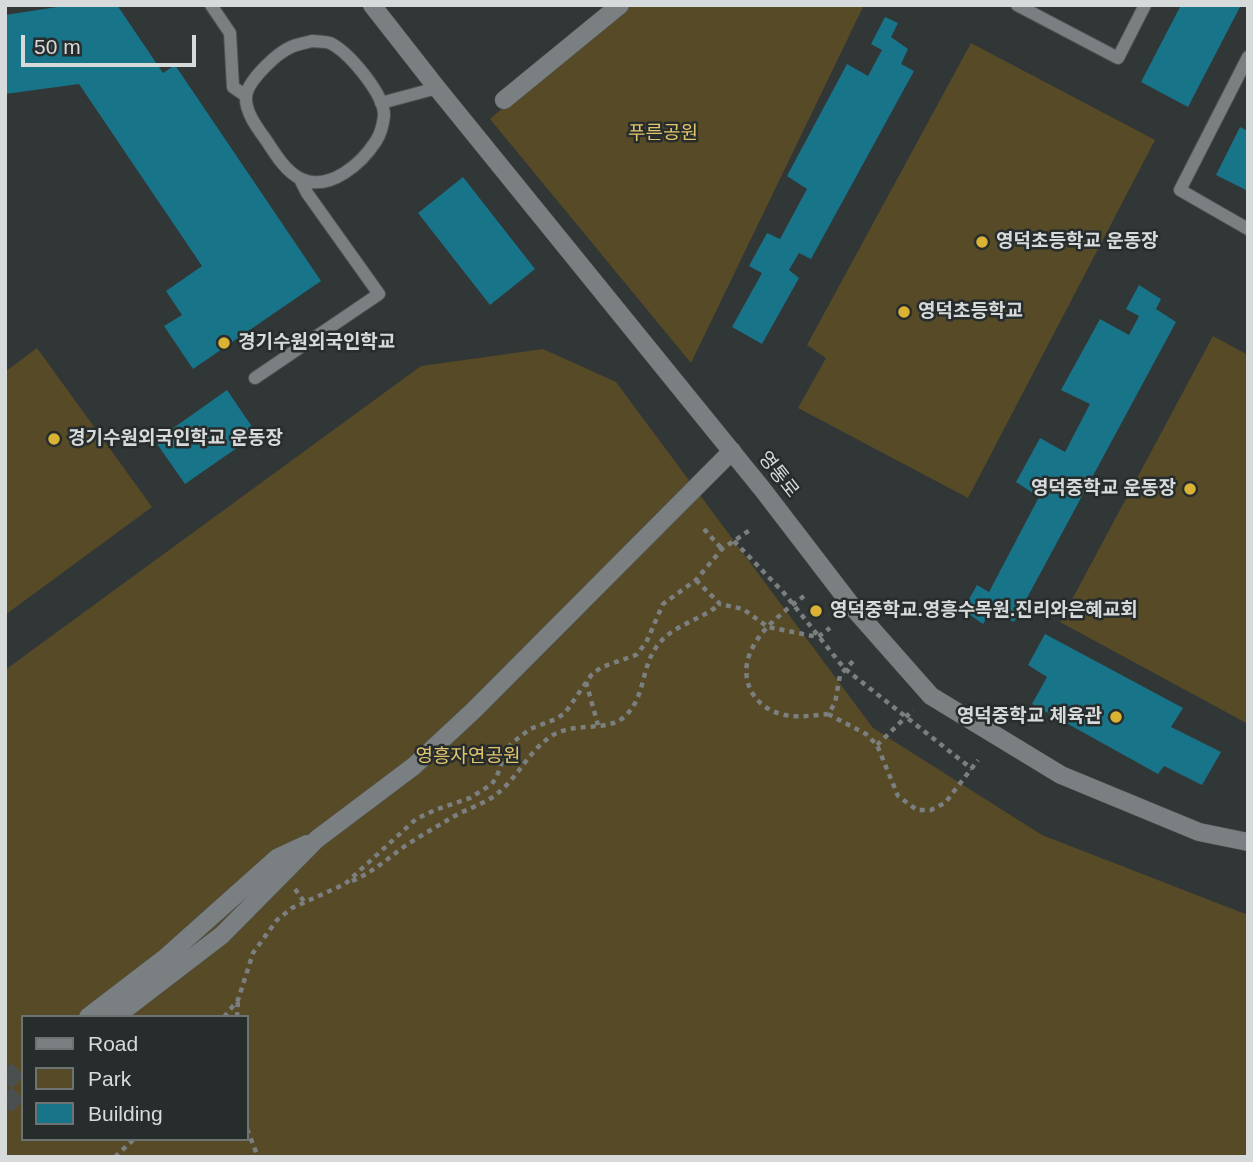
<!DOCTYPE html>
<html>
<head>
<meta charset="utf-8">
<style>
  body { margin:0 }
  #map { position:relative; width:1253px; height:1162px; overflow:hidden; background:#313637; font-family:Helvetica,sans-serif }
  canvas { display:block }
  .frame { position:absolute; inset:0; border:7px solid #d7dada; pointer-events:none }
  .legend { position:absolute; left:21px; top:1015px; width:228px; height:126px; box-sizing:border-box; background:#272c2d; border:2px solid #6d7272; margin:0; padding:9px 12px; list-style:none; font-size:21px; color:#d7dada }
  .legend li { display:flex; align-items:center; gap:14px; height:35px }
  .legend b { width:35px; border:2px solid #6d7272 }
  .scale { position:absolute; left:21px; top:35px; width:175px; height:32px; box-sizing:border-box; border:4px solid #d7dada; border-top:0; padding-left:9px; font-size:21px; line-height:24px; white-space:nowrap; color:#d7dada; -webkit-text-stroke:5px #272c2d; paint-order:stroke }
</style>
</head>
<body>
<div id="map">
<canvas width="1253" height="1162"></canvas>
<div class="frame"></div>
<ul class="legend">
<li><b style="height:9px;background:#7a8081"></b>Road</li>
<li><b style="height:19px;background:#574a26"></b>Park</li>
<li><b style="height:19px;background:#187488"></b>Building</li>
</ul>
<div class="scale">50 m</div>
</div>
<script>
const c = document.querySelector('canvas').getContext('2d');
c.lineJoin = 'round';
function paint(path, color) { c.fillStyle = color; c.fill(path, 'evenodd'); }
function trace(path, color, width, dash) { c.strokeStyle = color; c.lineWidth = width; c.lineCap = dash ? 'butt' : 'round'; c.setLineDash(dash || []); c.stroke(path); }
function write(font, color, halo, rows, align = 'center') {
  c.font = font + ' Helvetica,"Noto Sans KR",sans-serif'; c.lineWidth = 5; c.setLineDash([]); c.textBaseline = 'middle'; c.strokeStyle = halo; c.fillStyle = color; for (const [text, x, y, turn = 0] of rows) {
    c.save(); c.translate(x, y); c.rotate((+turn || 0) * Math.PI / 180); c.textAlign = isNaN(turn) ? turn : align; if (halo) c.strokeText(text, 0, 0); c.fillText(text, 0, 0); c.restore();
  }
}
const green = new Path2D(`
  M623,5H864L691,363L490,119Z
  M971,43L1155,140L968,498L798,408L826,358L807,345Z
  M1213,336L1248,355V724L1060,622Z
  M37,348L152,507L5,615V372Z
  M543,349L616,382L873,728L1042,835L1248,915V1157H5V670L421,366ZM23,1017H247V1139H23Z`);
const building = new Path2D(`
  M70,5H117L163,73L175,65L321,281L193,369L164,326L182,315L166,291L202,266L79,84L5,94V15Z
  M1181,5H1241L1188,107L1141,82Z
  M885,17L898,23L891,37L908,49L901,64L914,71L811,259L799,253L789,270L799,278L762,344L732,327L762,273L749,266L767,233L780,239L807,189L787,176L847,64L868,76L882,50L871,44Z
  M1240,127L1248,131V191L1216,175Z
  M463,177L535,269L490,305L418,213Z
  M1139,285L1161,299L1156,309L1176,322L1014,622L992,610L983,624L963,610L977,585L989,592L1039,497L1016,482L1040,438L1065,452L1090,404L1061,390L1100,319L1129,335L1139,316L1126,309Z
  M227,390L257,434L185,484L155,441Z
  M1045,634L1183,708L1171,727L1221,752L1202,785L1164,766L1158,774L1032,704L1047,677L1028,665Z`);
const minorTunnel = new Path2D(`
  M5,1082L23,1065
  M5,1106L23,1088`);
const path = new Path2D(`
  M704,529L722,549
  M734,541L784,593L844,668L972,769
  M696,580L720,604L743,609L768,627L818,637L830,628
  M804,596C786,610 765,625 754,645C736,675 751,708 785,715C799,718 815,715 828,714L835,703L840,675L855,659
  M586,682L598,725
  M828,714L866,734L877,745L898,796L917,810H931L945,803L978,760
  M877,745L913,710
  M352,881C373,872 387,859 405,846C420,836 436,827 451,818C466,809 485,804 498,793C519,776 529,750 553,735C575,722 607,732 624,717C645,699 641,670 655,649C670,625 700,621 720,604
  M295,889L305,903
  M224,1017L238,1000L253,953L277,920L292,908L345,884L416,819L435,810L470,798L492,784L497,776L506,750L512,743L530,729L556,719L565,713L592,674L602,667L636,655L646,643L663,604L696,580L722,549L750,530
  M237,1017L238,1000
  M247,1129L258,1157
  M115,1157L134,1139`);
const service = new Path2D(`
  M211,5L230,33L233,87L246,96
  M1017,5L1118,58L1145,5
  M312,41C318,42 327,41 332,44C350,54 385,95 384,116C383,124 380,135 376,141C362,163 330,192 301,179C286,172 275,154 266,140C258,129 245,112 246,97C247,81 277,53 291,47C297,44 305,43 312,41Z
  M1248,57L1180,190L1248,229
  M381,103L437,88
  M255,378L379,294L307,193L300,179`);
const pedestrian = new Path2D(`
  M504,100L620,5`);
const minor = new Path2D(`
  M88,1017L165,958L277,858L307,844
  M115,1017L222,935L317,839L414,766L474,710L732,451`);
const tertiary = new Path2D(`
  M372,5L437,88L763,490L855,610L931,696L1061,775L1199,832L1248,842`);
const markers = [
  [982,242,7,"#dab334"],
  [904,312,7,"#dab334"],
  [224,343,7,"#dab334"],
  [54,439,7,"#dab334"],
  [1190,489,7,"#dab334"],
  [816,611,7,"#dab334"],
  [1116,717,7,"#dab334"]
];
const parkNames = [
  ["푸른공원",663,134],
  ["영흥자연공원",468,757]
];
const poiNames = [
  ["영덕초등학교 운동장",996,242],
  ["영덕초등학교",918,312],
  ["경기수원외국인학교",238,343],
  ["경기수원외국인학교 운동장",68,439],
  ["영덕중학교 운동장",1176,489,"right"],
  ["영덕중학교.영흥수목원.진리와은혜교회",830,611],
  ["영덕중학교 체육관",1102,717,"right"]
];
const streetNames = [
  ["영통로",778,475,52]
];
paint(green, '#574a26');
paint(building, '#187488');
trace(minorTunnel, '#4a4f4f', 18, [18, 9]);
trace(service, '#4e5253', 14);
trace(pedestrian, '#4e5253', 19);
trace(minor, '#4e5253', 19);
trace(tertiary, '#4e5253', 19);
trace(path, '#7b7f7f', 4.5, [5, 5]);
trace(service, '#7a8081', 12);
trace(pedestrian, '#7a8081', 18);
trace(minor, '#7a8081', 18);
trace(tertiary, '#7a8081', 18);
for (const [x, y, r, color] of markers) { const dot = new Path2D(); dot.arc(x, y, r, 0, 2 * Math.PI); c.fillStyle = color; c.fill(dot); trace(dot, '#272c2d', 2.5); }
write('19px', '#e2c46a', '#272c2d', parkNames);
write('bold 19px', '#d7dada', '#272c2d', poiNames, 'left');
write('19px', '#d7dada', '#272c2d', streetNames);
</script>
</body>
</html>
